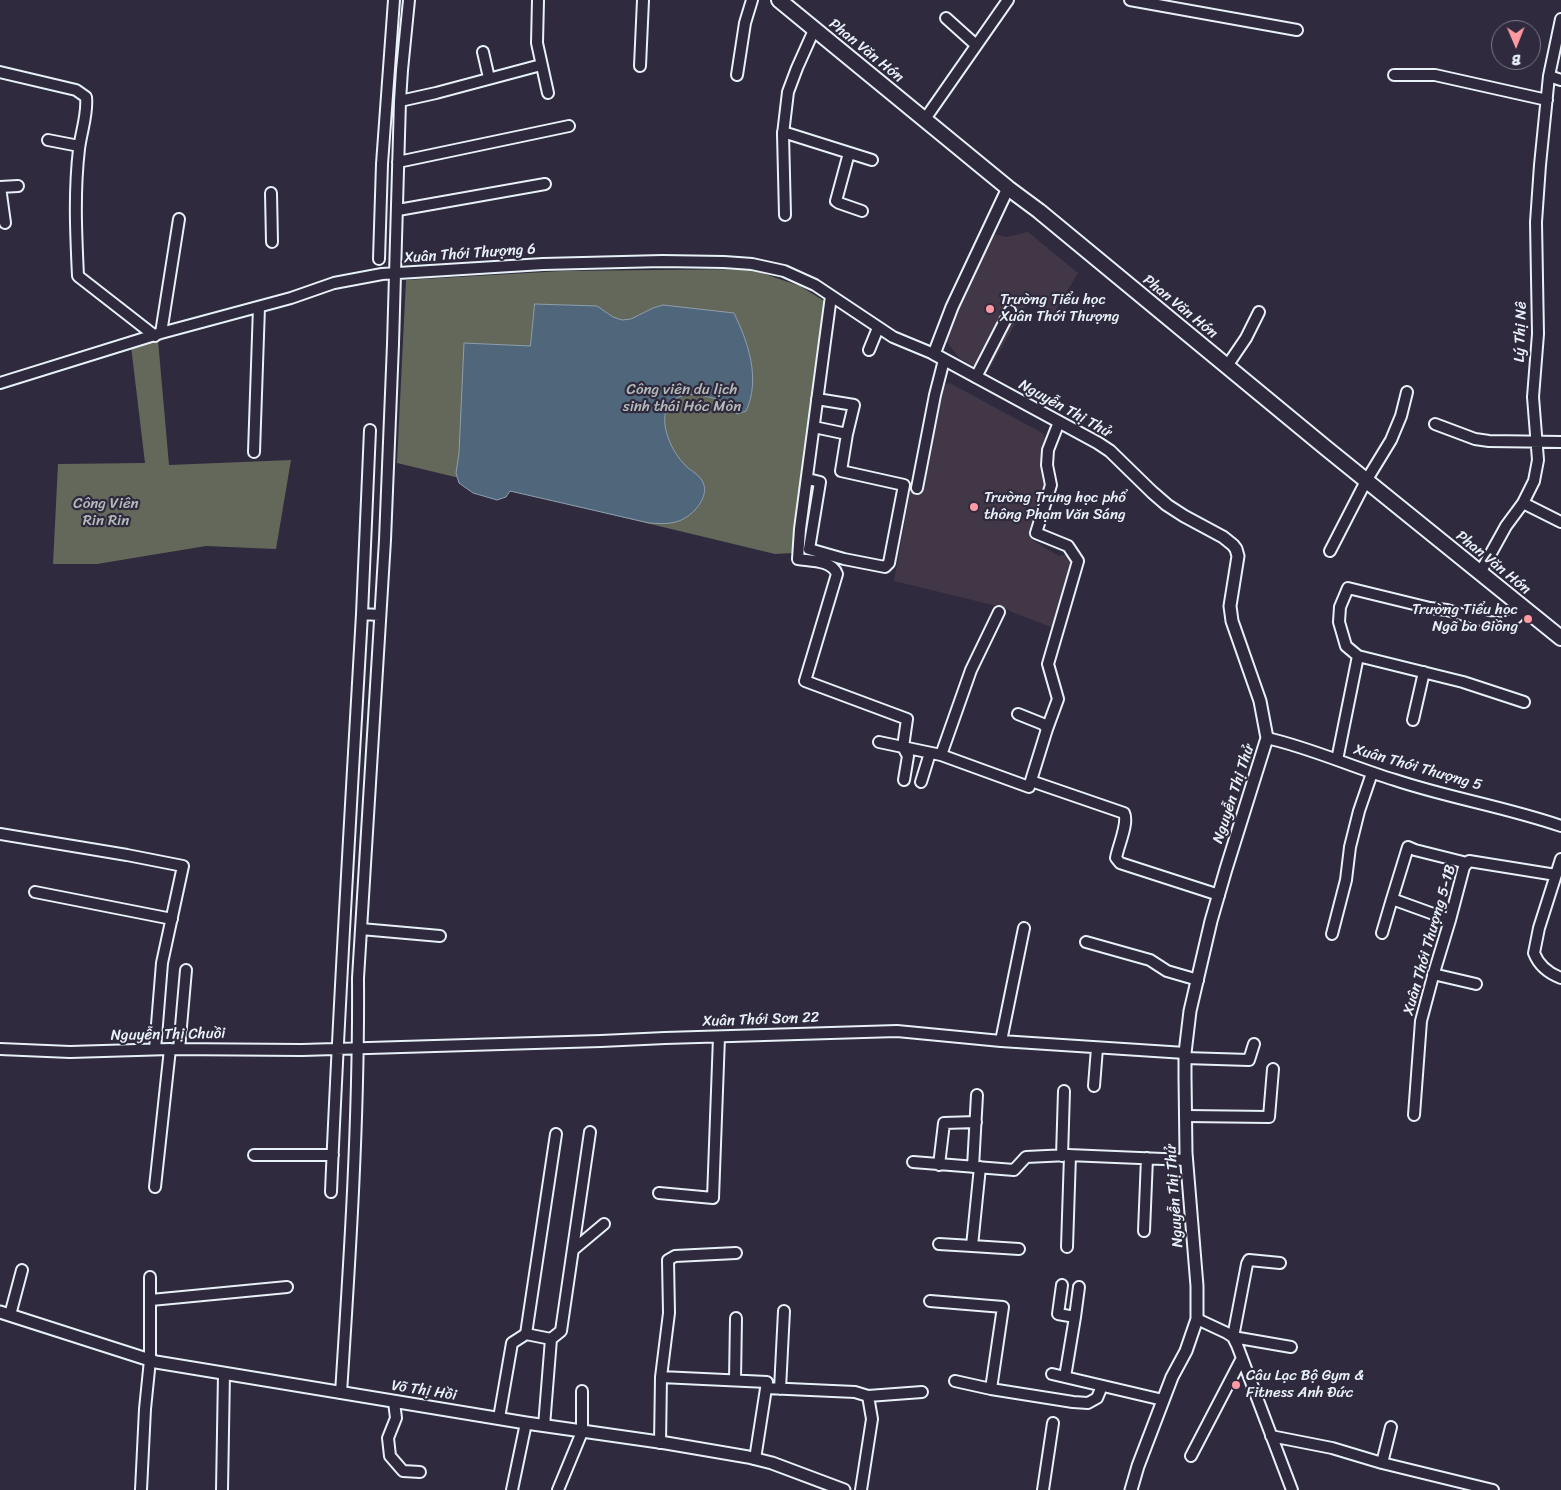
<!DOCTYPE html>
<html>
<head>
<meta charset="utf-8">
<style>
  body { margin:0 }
  #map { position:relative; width:1561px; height:1490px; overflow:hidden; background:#2f2a3d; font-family:Sriracha,sans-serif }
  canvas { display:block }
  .north { position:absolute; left:1491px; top:20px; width:50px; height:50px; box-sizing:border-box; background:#2f2a3d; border:1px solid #797a88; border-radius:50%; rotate:179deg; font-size:14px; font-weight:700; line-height:20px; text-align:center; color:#e8f1f8 }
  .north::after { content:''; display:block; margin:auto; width:18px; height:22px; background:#ff9aa2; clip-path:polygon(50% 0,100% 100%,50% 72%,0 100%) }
</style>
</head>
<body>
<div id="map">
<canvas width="1561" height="1490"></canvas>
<div class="north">B</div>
</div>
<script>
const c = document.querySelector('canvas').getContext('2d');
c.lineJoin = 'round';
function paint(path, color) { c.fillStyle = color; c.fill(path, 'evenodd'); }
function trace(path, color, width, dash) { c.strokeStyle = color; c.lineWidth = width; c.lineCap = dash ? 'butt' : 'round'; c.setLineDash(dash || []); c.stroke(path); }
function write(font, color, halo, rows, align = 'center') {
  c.font = font + ' Sriracha,sans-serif'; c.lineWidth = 4.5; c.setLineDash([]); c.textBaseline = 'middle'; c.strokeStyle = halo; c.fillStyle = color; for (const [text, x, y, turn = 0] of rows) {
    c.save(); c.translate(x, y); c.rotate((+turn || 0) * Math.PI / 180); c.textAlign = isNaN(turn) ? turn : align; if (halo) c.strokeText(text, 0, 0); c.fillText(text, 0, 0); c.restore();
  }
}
const built = new Path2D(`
  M1028,232L1078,273L1052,316L1028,302L987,373L959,358L946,341L948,326L992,233L1006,237Z
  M950,383L1044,434L1045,442L1041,456L1047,488L1036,520L1032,540L1059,556L1066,554L1075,563L1053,628L1012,612L1005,608L894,581L910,492L918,493L940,386Z`);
const green = new Path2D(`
  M750,269L800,286L826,302L793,553L775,554L397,463L406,280L562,271Z
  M158,340L169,465L291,460L276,549L206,546L97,564H53L58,464L145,463L131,346Z`);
const water = new Path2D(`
  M535,304L597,306L613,317L622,320L631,319L653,308L663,305L734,313C748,342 761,379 746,411L737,414C731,409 725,404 719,400C714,398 709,397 704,396C676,389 658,406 667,434C670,445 676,455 684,464C689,470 697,473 701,479C709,490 702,502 695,510C680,525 668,524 649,523L510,491L506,497L497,500L473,493L459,483L456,473L459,453L464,343L530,346Z`);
const minor = new Path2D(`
  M538,0L537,43L548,93
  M1130,0L1297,30
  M946,18L976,45
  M483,52L489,78
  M640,66L643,0
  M0,72L76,90L86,97C88,114 81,132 79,149C74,192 76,234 78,276L155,336
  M737,75L745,23L752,0
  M1394,75H1435L1547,100
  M1549,76L1561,80
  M400,101L436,93L541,65
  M925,119L1008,0
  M783,132L872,160
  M48,140L79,146
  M849,153L836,201L839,203L862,211
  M398,162L569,126
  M0,187L5,223
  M0,187L18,186
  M271,193L272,242
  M398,210L545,184
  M785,215L783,134L788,92L797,68L814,30
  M379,259L382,164L394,0
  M831,296L800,529L798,559C811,561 832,560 837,574L805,681L907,719L903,747L908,756L904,780
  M161,333L179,219
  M869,350L878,328
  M1227,366L1246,338L1259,312
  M976,377L1010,311
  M0,383L161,333L291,298L334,283L382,274L543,264L662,261L724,262L752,264L784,271L815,285L893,337L934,354
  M817,399L854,405L847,434
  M1435,424L1475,439L1489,441L1561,442
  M254,452L259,307
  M808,479L820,482L809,549L844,559L885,567L889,563L904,485L841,471L847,434L814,427
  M917,488L935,395L944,360
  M1523,503L1561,522
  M1330,551L1366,481L1391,440L1401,416L1407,392
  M1480,573L1506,526L1523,503L1534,481L1538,460L1533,397L1538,334L1536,222L1540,165L1549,76L1561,19
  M999,612L971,670L941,755L1029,787L1047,729L1043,724L1018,714
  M362,614L370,430
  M1358,656L1463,682L1524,702
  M1413,720L1424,672
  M1047,729L1058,699L1048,664L1078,561L1068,546L1036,533L1051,485L1047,465L1048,450L1059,422
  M1267,738C1311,748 1352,767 1395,780C1449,798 1506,807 1561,826
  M879,742L941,755
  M1337,760L1358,656L1346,646L1339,622L1340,607L1348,588L1430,608L1447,610L1488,622L1506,623L1517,617L1524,608
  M1031,781L1124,813C1129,823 1118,846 1116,858L1120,863L1219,895
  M921,782L930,753
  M0,834L127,855L183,866L162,963L155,1049
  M1561,859L1539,928L1534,953C1539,966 1548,973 1561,978
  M35,892L172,919
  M1392,899L1408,847L1415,850L1467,863
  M361,929L440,936
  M1382,933L1392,899L1450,920
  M1332,934L1346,880L1350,847L1359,811L1372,773
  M1086,942L1150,960L1167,971L1198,980
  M1433,974L1476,984
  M1001,1041L1024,928
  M0,1049L70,1052L170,1049L302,1050L601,1041L665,1038L897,1031L1001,1041L1185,1053
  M179,1049L186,970
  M1185,1058L1249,1060L1254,1044
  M1094,1086L1097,1048
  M1414,1115L1421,1021L1433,976L1450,920L1464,867L1469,861L1556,875
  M1186,1116L1269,1117L1273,1069
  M254,1155H333
  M1062,1156L1064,1091
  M913,1162L1014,1170L1026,1157L1068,1155L1187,1160
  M939,1165L944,1123L976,1122
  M973,1167L977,1095
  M980,1167L972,1246L1019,1249
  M155,1187L170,1049
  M331,1192C339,999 351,807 362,614L379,615
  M659,1193L713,1198L719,1037
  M1144,1231L1147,1158
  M939,1244L972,1246
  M1067,1247L1070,1155
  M573,1250L604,1224
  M1280,1263L1249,1260L1247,1264L1233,1337L1291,1347
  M1062,1285L1058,1314L1075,1317L1065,1377
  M151,1300L287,1287
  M930,1301L1003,1307L991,1389L1073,1402L1088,1403L1097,1398L1102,1386
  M10,1315L22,1270
  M1075,1317L1079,1287
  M1197,1319L1227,1333L1233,1337L1237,1345L1292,1490
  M551,1339L526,1334L556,1134
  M1052,1374L1163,1400
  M661,1377L767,1382L755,1459
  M735,1380L736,1318
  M955,1381L991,1389
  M766,1388L855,1392L868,1396
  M780,1389L784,1311
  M341,1393C350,1255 359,1117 358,978L385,540L393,344L400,101L402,70L409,0
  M394,1402L396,1418L388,1438L390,1456L403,1471L420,1472
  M499,1418L512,1343L526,1334
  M544,1426L551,1339L561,1331L590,1132
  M1271,1436L1332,1448L1382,1463L1493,1490
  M660,1443L661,1377L669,1313L668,1260L675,1256L736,1253
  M1191,1456L1242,1358
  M1382,1463L1391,1427
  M141,1490L145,1409L150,1360V1277
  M222,1490L224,1373
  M512,1490L526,1423
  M558,1490L582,1432V1391
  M861,1490L872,1419L868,1396L922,1392
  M1043,1490L1053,1423`);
const tertiary = new Path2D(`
  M1008,188L952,307L934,354L1098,443L1110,451L1152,492L1167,505L1184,516L1223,537L1233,545L1236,549L1238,556L1230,606L1232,621L1260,701L1267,738L1226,869L1211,921L1190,1011L1185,1053V1077L1186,1153L1197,1286V1319L1186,1351L1172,1377L1138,1466L1131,1490
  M0,1312L156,1362L526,1423L666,1443L748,1457L772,1463L844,1490`);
const secondary = new Path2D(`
  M779,0L1008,188L1039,211L1326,448L1561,638`);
const markers = [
  [990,309,5,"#ff9aa2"],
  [974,507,5,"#ff9aa2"],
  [1528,619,5,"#ff9aa2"],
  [1236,1385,5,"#ff9aa2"]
];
const streetNames = [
  ["Phan Văn Hớn",866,51,39],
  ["Xuân Thới Thượng 6",470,254,-4],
  ["Phan Văn Hớn",1180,307,39],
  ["Lý Thị Nê",1521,332,-88],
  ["Nguyễn Thị Thử",1065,409,29],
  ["Phan Văn Hớn",1493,563,39],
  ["Xuân Thới Thượng 5",1418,768,16],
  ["Nguyễn Thị Thử",1234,794,-72],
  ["Xuân Thới Thượng 5-1B",1430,940,-74],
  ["Xuân Thới Sơn 22",761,1020,-2],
  ["Nguyễn Thị Chuồi",168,1035,-1],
  ["Nguyễn Thị Thử",1175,1196,-94],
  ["Võ Thị Hồi",424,1391,9]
];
const poiNames = [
  ["Trường Tiểu học",1000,300],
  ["Xuân Thới Thượng",1000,317],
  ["Trường Trung học phổ",984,498],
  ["thông Phạm Văn Sáng",984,515],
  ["Trường Tiểu học",1518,610,"right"],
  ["Ngã ba Giồng",1518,627,"right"],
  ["Câu Lạc Bộ Gym &",1246,1376],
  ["Fitness Anh Đức",1246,1393]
];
const parkNames = [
  ["Công viên du lịch",682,390],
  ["sinh thái Hóc Môn",682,407],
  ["Công Viên",106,504],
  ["Rin Rin",106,521]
];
paint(built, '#423747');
paint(green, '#64685a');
paint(water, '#50677b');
trace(water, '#8d9ead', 1);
trace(minor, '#e8f1f8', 14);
trace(tertiary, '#e8f1f8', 15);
trace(secondary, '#e8f1f8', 18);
trace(minor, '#2f2a3d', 10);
trace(tertiary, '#2f2a3d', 11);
trace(secondary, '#2f2a3d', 14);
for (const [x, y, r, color] of markers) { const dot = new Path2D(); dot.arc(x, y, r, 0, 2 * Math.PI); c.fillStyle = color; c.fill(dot); trace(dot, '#2f2a3d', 2); }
write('15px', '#e8f1f8', '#2f2a3d', streetNames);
write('15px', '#e8f1f8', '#2f2a3d', poiNames, 'left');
write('15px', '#b3bab9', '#2f2a3d', parkNames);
</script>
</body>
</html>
